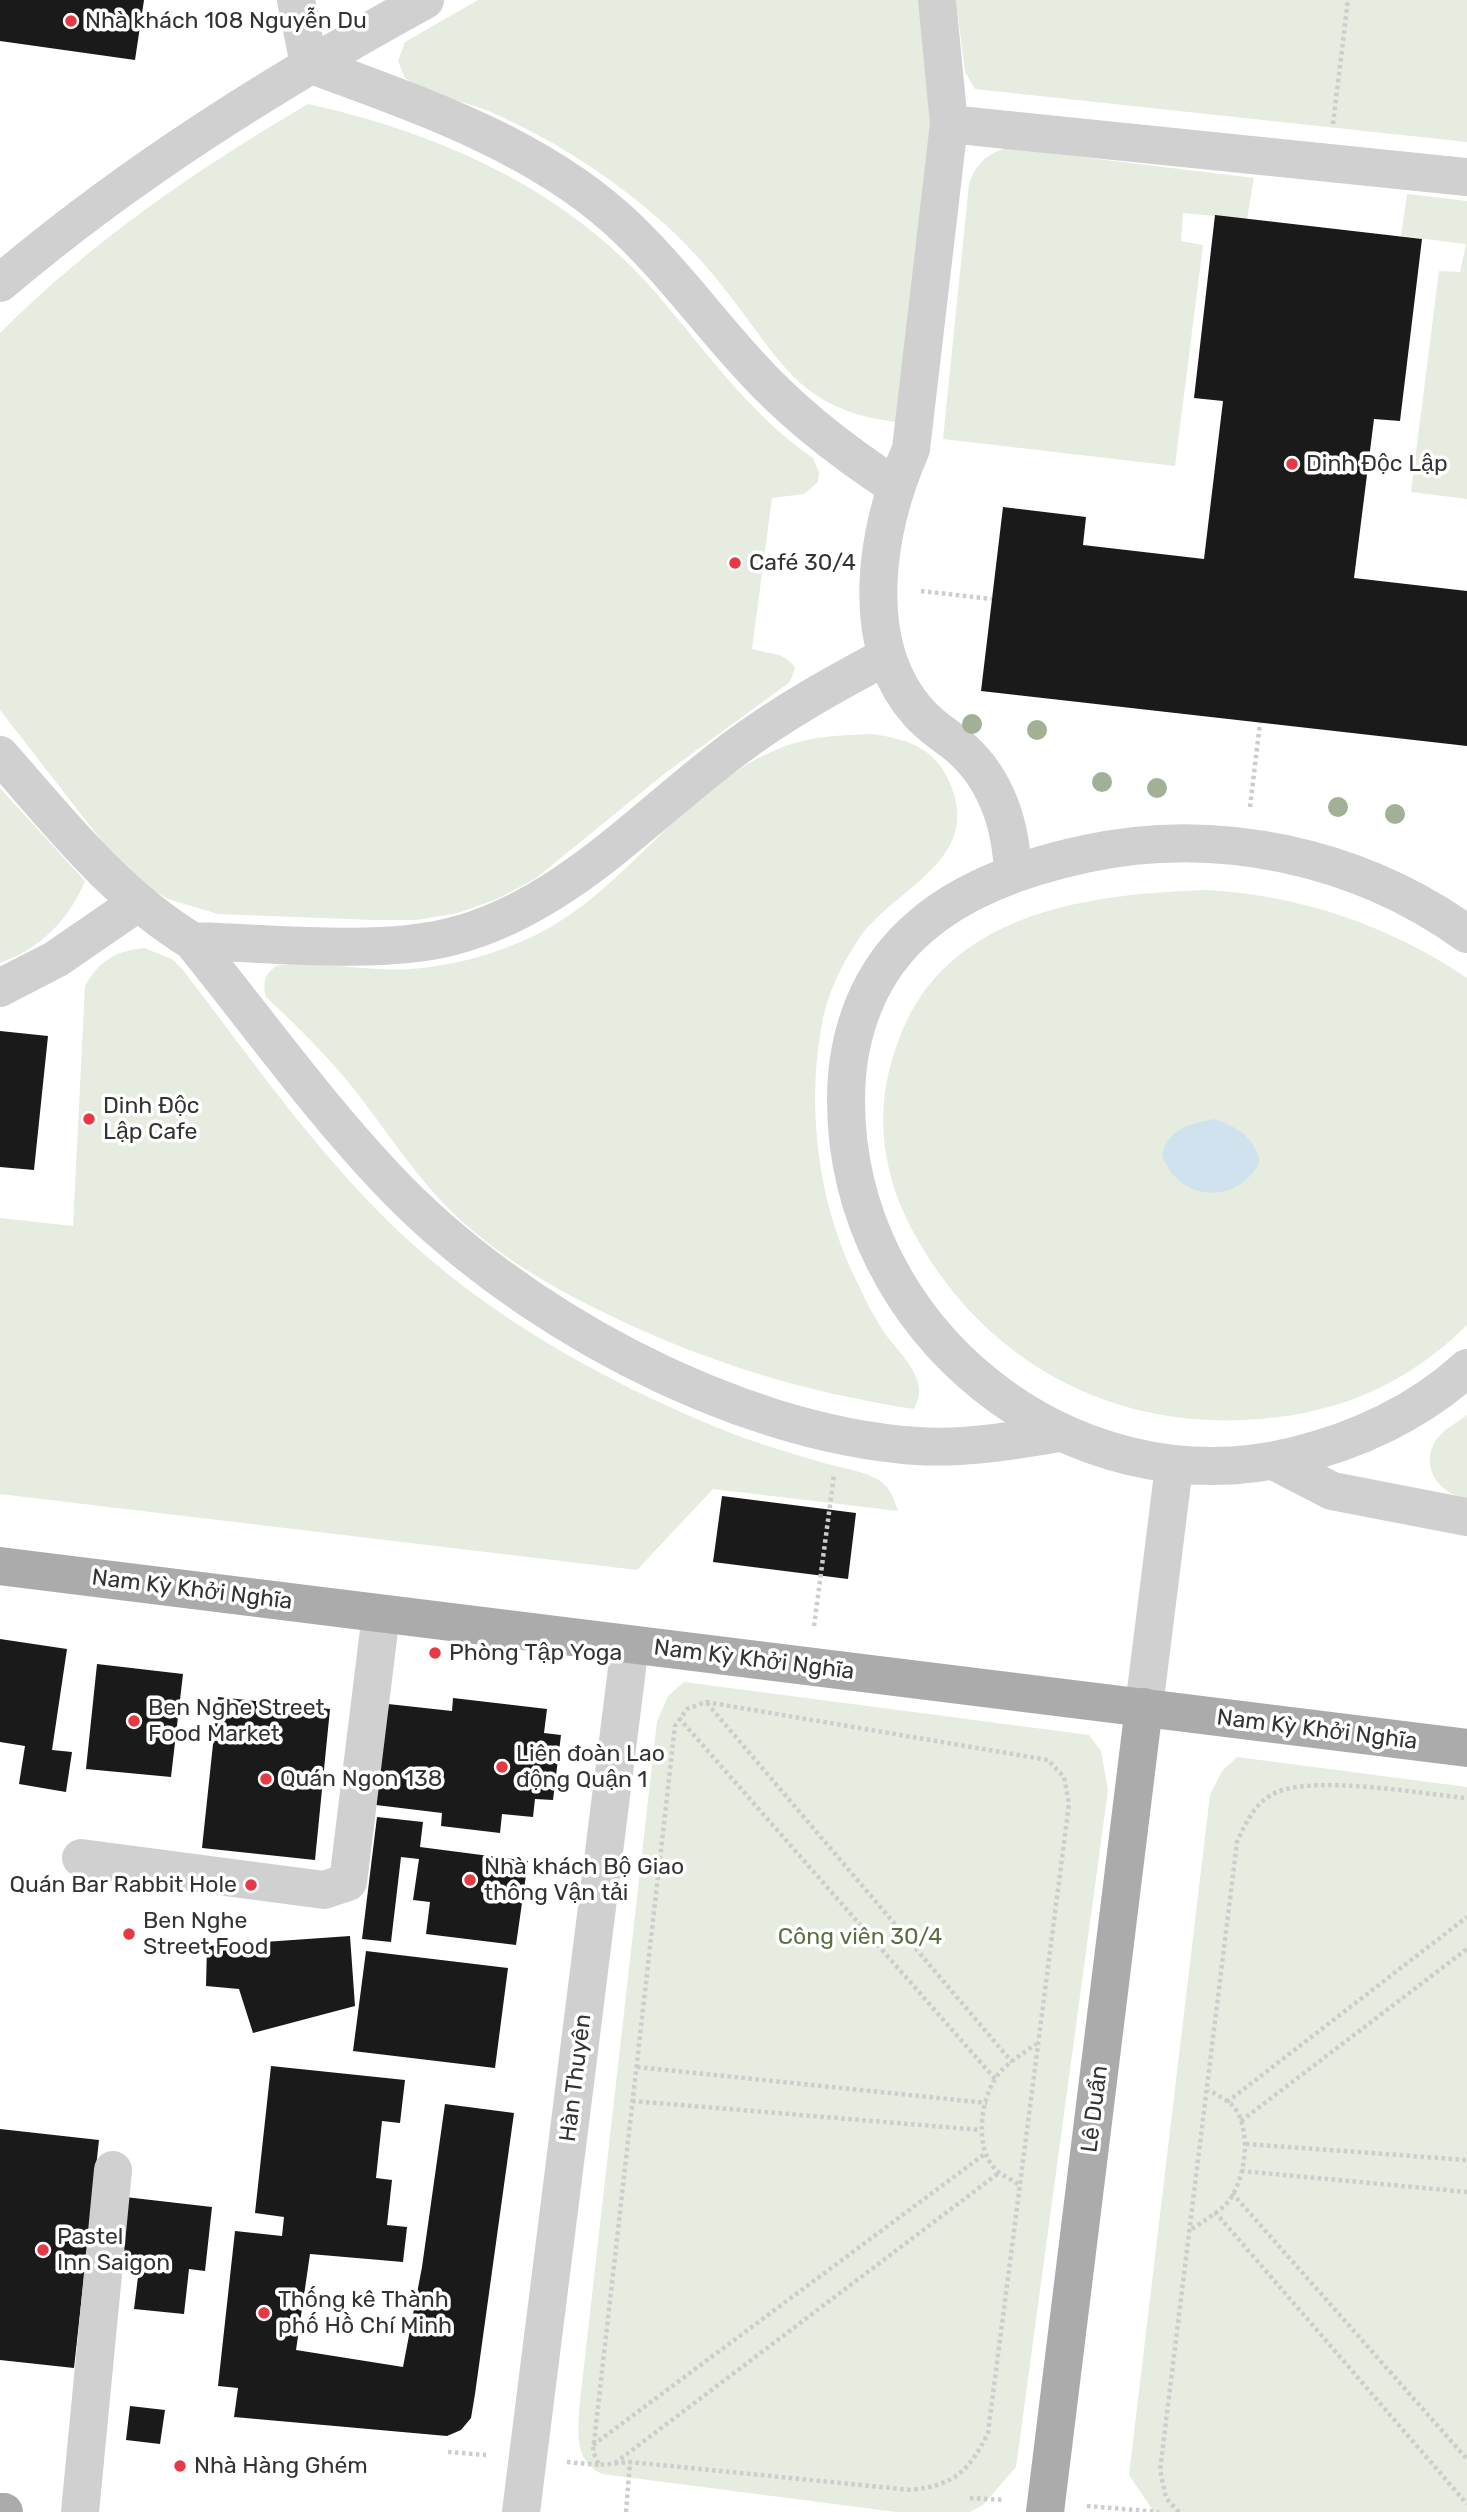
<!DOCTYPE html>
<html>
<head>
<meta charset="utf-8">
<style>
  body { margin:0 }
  canvas { display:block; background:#fff }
</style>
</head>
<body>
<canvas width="1467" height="2512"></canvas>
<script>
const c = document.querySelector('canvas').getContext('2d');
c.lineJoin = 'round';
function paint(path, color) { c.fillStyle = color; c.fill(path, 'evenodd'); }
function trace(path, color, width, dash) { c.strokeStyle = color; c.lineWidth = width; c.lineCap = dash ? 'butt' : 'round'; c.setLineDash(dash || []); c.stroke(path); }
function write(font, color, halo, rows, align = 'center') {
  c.font = font + ' Rubik,sans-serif'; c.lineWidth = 7; c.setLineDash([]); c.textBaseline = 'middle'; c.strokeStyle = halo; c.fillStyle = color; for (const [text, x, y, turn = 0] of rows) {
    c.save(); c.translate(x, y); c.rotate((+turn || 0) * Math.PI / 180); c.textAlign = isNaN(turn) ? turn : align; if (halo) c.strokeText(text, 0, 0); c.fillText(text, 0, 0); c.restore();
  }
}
const green = new Path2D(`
  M478,0H918L933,132L896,422C801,410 783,364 730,296C706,264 677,233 646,208C600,170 548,137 493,113C466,101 429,96 405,78L398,61L405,42Z
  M956,0H1467V142L975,89L965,72Z
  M308,104C435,132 560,186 649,285C701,344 747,413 813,458L819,472L818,482L804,494L772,498L752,649C768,654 786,652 795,668L790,682L664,774L535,879L497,899L458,913L416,920H374L218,914L168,899L146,886L111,853L0,710V333C92,241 196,170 308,104Z
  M1007,148L1254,178L1247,219L1183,213L1181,241L1203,245L1175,466L943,439L969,184C976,164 986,154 1007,148Z
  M1407,194L1467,201V499L1411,492L1439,271L1460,272L1466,244L1401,236Z
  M872,734C906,739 934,747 949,781C985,859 896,887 860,937C841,965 826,996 821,1029C806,1115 820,1211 860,1288C867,1304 876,1320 886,1335C897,1349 914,1366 918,1383C921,1392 918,1400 914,1409C804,1392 708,1363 607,1314C551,1287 498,1256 453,1213C416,1177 388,1133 357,1093C330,1058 298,1027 266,997C262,982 265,973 278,965C322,961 367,972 411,969C453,966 496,954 534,936C629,890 683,785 783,747C812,736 841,735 872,734Z
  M0,788L85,881C68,921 41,948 0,963Z
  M1203,890C1297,894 1389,925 1467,978V1325C1405,1387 1330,1417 1243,1420C1106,1426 987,1360 919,1242C887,1188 874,1128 890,1067C906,1010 929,973 979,941C1043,901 1129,893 1203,890Z
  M144,948L172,959L183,970C249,1056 313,1148 391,1224C486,1316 601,1380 723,1430C756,1443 790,1453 824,1463C841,1468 864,1471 879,1480C891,1488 894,1499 898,1511L713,1489L637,1570L0,1494V1218L73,1226L85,986C99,961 115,951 144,948Z
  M1467,1415V1499C1439,1494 1419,1467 1436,1440C1444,1429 1457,1423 1467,1415Z
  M684,1682L1089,1735L1101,1751L1108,1790L1016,2467L983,2505L970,2512H896L602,2474C575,2461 578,2437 579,2410L657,1721L668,1696Z
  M1237,1757L1467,1787V2512H1154L1129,2475L1210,1795L1222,1771Z`);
const water = new Path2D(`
  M1214,1119C1239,1128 1253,1136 1260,1162C1236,1206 1179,1202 1162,1155C1169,1128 1190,1124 1214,1119Z`);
const building = new Path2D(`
  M0,0H144L135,60L0,41Z
  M1215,215L1422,239L1400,421L1374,419L1354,578L1467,591V746L981,691L1003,507L1086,517L1083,545L1204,559L1223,401L1194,398Z
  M0,1031L48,1036L34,1170L0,1167Z
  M722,1496L856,1513L848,1579L713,1562Z
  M0,1639L67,1649L52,1750L72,1752L66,1792L19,1784L25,1746L0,1742Z
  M97,1664L183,1674L171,1777L86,1769Z
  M218,1697L330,1709L315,1860L202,1848Z
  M453,1698L547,1709L544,1733L561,1735L553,1800L535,1799L533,1817L502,1814L500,1833L441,1826L442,1813L376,1805L388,1704L452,1711Z
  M377,1817L423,1822L420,1847L528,1861L516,1945L426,1934L430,1902L413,1900L419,1859L401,1857L391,1942L362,1939Z
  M350,1936L355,2006L253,2033L239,1989L206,1986L207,1946Z
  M366,1951L508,1968L495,2068L353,2051Z
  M271,2066L405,2080L400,2123L382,2121L376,2178L392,2180L387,2225L407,2227L403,2262L310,2254L296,2350L403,2367L422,2267L445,2104L514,2113L475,2394L471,2418L461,2430L447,2436L234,2417L238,2388L218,2386L235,2231L282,2236L284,2217L255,2213Z
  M0,2129L99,2140L74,2368L0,2360Z
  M125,2197L212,2207L205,2271L189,2269L184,2314L134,2309L139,2269L116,2267Z
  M130,2406L165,2410L160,2444L126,2440Z`);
const path = new Path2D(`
  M1333,124L1348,0
  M921,591L992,599
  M1250,807L1260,723
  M814,1626L834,1475
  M706,1702L1048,1760L1064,1777L1069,1804L988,2433C969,2471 955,2485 911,2490L630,2462L599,2465L593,2451L675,1726L687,1709Z
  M707,1703L1012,2062
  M679,1718L996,2080
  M637,2067L987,2103
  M632,2101L981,2130
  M1227,2102L1467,1917
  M1241,2121L1467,1949
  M1246,2144L1467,2160
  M1241,2171L1467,2192
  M1018,2184C1011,2179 1001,2175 995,2169C973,2146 981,2093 1001,2071C1010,2061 1024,2053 1036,2044
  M1232,2193L1467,2459
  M1215,2212L1467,2504
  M1192,2229C1203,2221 1218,2213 1227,2203C1246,2181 1253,2127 1232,2105C1226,2099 1216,2095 1209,2090
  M593,2445L986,2153
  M448,2452L486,2455
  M567,2462L599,2465
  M615,2463L1000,2172
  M970,2498L1005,2500
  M1087,2506L1159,2512
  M626,2512L630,2462
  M1179,2512L1166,2498L1160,2470L1237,1842C1246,1823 1253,1806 1271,1795C1308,1773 1421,1794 1467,1798`);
const minor = new Path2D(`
  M296,0L309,64C414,103 531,142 616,218C665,262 704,316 748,364C791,412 841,451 895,486
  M937,0L949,124L911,449C877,527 856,642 918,712C929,725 942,733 955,743C996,776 1011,823 1013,874
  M949,124L1467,177
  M0,283C131,172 275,82 425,0
  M0,755C60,823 114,893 192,941C256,1020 317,1105 387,1179C514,1314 731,1433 917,1446C965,1449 1012,1441 1059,1433
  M1467,934C1359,856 1216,825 1085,854C1029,866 966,887 921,926C869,970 846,1033 846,1100C846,1330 1069,1511 1294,1456C1357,1441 1419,1412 1467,1368
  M192,941C269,943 377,955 450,937C563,909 644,816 734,749C782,713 834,684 887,656
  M0,988L56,959L136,904
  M1274,1461L1332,1491L1467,1517
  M1144,1707L1174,1466
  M81,1858L324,1890L348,1882L381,1614
  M80,2512L113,2170
  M521,2512L630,1645`);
const major = new Path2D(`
  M0,1566L1467,1748
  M0,2512H4
  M1045,2512L1144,1707`);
const trees = [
  [972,724],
  [1037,730],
  [1102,782],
  [1157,788],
  [1338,807],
  [1395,814]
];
const markers = [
  [71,21,7,"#e63946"],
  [1292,464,7,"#e63946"],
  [735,563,7,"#e63946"],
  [89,1119,7,"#e63946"],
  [435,1653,7,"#e63946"],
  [134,1721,7,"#e63946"],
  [502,1767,7,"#e63946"],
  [266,1779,7,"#e63946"],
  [470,1880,7,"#e63946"],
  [251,1885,7,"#e63946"],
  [129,1934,7,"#e63946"],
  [43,2250,7,"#e63946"],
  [264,2313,7,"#e63946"],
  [180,2466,7,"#e63946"]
];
const poiNames = [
  ["Nhà khách 108 Nguyễn Du",85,21],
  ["Dinh Độc Lập",1306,464],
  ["Café 30/4",749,563],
  ["Dinh Độc",103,1106],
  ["Lập Cafe",103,1132],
  ["Phòng Tập Yoga",449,1653],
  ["Ben Nghe Street",148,1708],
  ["Food Market",148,1734],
  ["Liên đoàn Lao",516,1754],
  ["động Quận 1",516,1780],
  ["Quán Ngon 138",280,1779],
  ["Nhà khách Bộ Giao",484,1867],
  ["thông Vận tải",484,1893],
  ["Quán Bar Rabbit Hole",237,1885,"right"],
  ["Ben Nghe",143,1921],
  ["Street Food",143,1947],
  ["Pastel",57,2237],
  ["Inn Saigon",57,2263],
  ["Thống kê Thành",278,2300],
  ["phố Hồ Chí Minh",278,2326],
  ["Nhà Hàng Ghém",194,2466]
];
const streetNames = [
  ["Nam Kỳ Khởi Nghĩa",192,1590,7],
  ["Nam Kỳ Khởi Nghĩa",754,1660,7],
  ["Nam Kỳ Khởi Nghĩa",1317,1730,7],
  ["Hàn Thuyên",576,2078,-83],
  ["Lê Duẩn",1095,2109,-83]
];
const parkNames = [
  ["Công viên 30/4",860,1937]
];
paint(green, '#e6ecdf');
paint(water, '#cfe2ee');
paint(building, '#1a1a1a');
trace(path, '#cdcdcd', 4.5, [3.5, 3.5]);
trace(minor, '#d0d0d0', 38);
trace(major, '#ababab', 38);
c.fillStyle = '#a2b095';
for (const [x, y] of trees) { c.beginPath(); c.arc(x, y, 10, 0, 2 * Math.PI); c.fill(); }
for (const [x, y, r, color] of markers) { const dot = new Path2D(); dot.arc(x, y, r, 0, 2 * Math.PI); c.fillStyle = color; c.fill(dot); trace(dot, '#fff', 2.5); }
write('23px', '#333', '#fff', poiNames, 'left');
write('23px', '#333', '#fff', streetNames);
write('23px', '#56703f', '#fff', parkNames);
</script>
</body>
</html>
